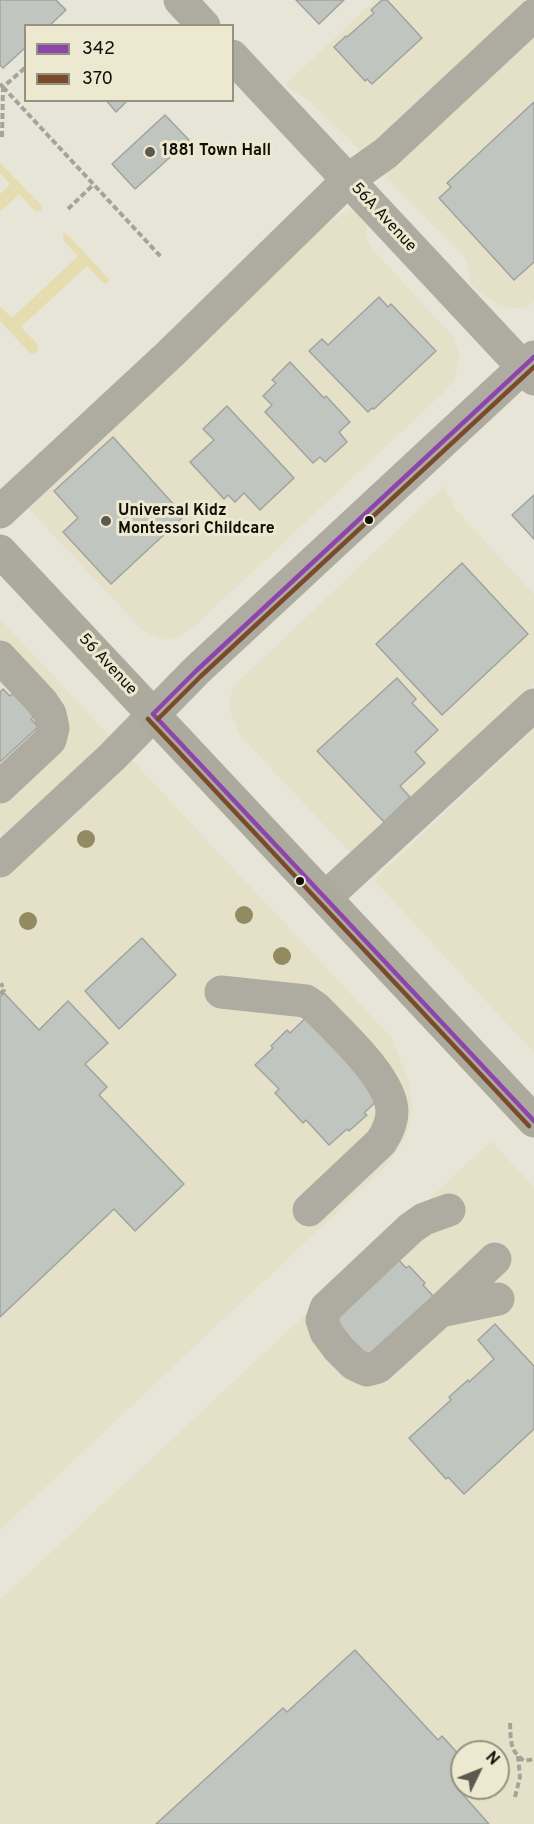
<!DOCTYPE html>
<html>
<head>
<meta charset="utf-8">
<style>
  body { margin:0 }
  #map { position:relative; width:534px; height:1824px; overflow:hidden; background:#e7e5d7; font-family:Overpass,sans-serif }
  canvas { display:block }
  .legend { position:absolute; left:24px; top:24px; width:210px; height:78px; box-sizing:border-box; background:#ede9d1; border:2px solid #959280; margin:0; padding:8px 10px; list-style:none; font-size:18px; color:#110f07 }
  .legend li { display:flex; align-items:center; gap:12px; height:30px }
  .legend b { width:30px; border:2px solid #959280 }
  .north { position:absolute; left:450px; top:1740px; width:60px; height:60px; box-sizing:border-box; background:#ede9d1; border:2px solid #959280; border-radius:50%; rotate:47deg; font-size:16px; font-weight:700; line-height:24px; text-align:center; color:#110f07 }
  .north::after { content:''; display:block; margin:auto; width:21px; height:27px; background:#5c5a50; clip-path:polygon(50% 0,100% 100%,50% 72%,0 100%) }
</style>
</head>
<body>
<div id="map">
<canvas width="534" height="1824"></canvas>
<ul class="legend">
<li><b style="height:8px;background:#8e44ad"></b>342</li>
<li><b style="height:8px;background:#7a4b2a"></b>370</li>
</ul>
<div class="north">N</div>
</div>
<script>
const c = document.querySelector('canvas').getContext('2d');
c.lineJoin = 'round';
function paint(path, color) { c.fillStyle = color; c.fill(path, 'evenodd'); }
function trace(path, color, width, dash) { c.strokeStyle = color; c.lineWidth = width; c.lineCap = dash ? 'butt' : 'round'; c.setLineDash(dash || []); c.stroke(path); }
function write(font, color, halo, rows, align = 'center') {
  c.font = font + ' Overpass,sans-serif'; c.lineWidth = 6; c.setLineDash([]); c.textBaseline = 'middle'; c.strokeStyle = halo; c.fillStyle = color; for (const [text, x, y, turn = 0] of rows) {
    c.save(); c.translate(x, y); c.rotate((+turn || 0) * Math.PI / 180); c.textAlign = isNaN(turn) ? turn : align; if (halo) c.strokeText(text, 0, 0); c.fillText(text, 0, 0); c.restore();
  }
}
const built = new Path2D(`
  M375,0H534V302L530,305L521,308H510L497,304L477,290L471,284L467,263L465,258L358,148L311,103L285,85Z
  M353,208L367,225V238L371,248L453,336L460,357L454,380L447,389L196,625L175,638L164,640L152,635L140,628L22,501L327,224Z
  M444,486L456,510L534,594V684L351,854L240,735L229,709L230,697L234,687L241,679Z
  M0,619L392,1038L409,1083L412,1107L409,1128L401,1146L385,1167L0,1530Z
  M534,729V1053L374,880Z
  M491,1141L534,1187V1824H0V1600ZM462,1752H498V1788H462Z`);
const green = new Path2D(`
  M0,163L41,205L42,208L41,211H35L19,194L0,212V194L10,184L0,173Z
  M66,233L110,280L106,284L103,283L87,266L21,327L38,345L37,351L33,354L30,353L0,321V306L12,318L78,256L63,240V234Z`);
const building = new Path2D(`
  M0,0H56L66,10L49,26H26V47L3,68L0,65Z
  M296,0H344L319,24Z
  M382,0H387L422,38L372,84L367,79L365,81L334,47L346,36L347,37L374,13L371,10Z
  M106,100H128L116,112Z
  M534,102V262L514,280L439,198L451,187L447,183Z
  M165,115L189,140L135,189L112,164Z
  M379,297L388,307L391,304L436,351L374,409L372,408L368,412L309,351L322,339L328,345Z
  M290,362L324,398L326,396L350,422L339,432L347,442L325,462L320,457L313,463L265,412L272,405L263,396L276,383L272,380Z
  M227,406L294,478L260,510L244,493L235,502L228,495L224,499L190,462L214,440L203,429Z
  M113,437L184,516L111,584L63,532L78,518L54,491Z
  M534,495V539L512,515Z
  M462,563L528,634L442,715L376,644Z
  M397,678L416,699L412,703L438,730L415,752L425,763L400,786L410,797L384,822L317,751Z
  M3,689L10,696L15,691L37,714L31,719L38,727L0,762V692Z
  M142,938L176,975L119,1029L85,991Z
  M4,993L39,1030L68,1001L108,1043L85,1064L107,1087L99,1095L184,1184L135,1231L114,1209L0,1317V997Z
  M310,1014L384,1094L364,1113L367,1115L349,1131L347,1129L329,1145L306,1120L303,1123L275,1093L279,1089L255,1065L273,1048L271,1046L287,1030L290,1033Z
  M396,1257L406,1268L409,1266L425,1283L423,1285L434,1297L367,1361L328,1321Z
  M495,1324L534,1366V1429L464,1494L448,1477L446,1479L409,1438L451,1400L449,1397L468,1380L469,1382L494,1359L478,1340Z
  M355,1650L438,1740L442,1736L462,1758V1783L457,1788L489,1824H156L283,1708L287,1712Z`);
const path = new Path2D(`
  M0,84L3,87L26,67
  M3,87L162,258
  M2,137L3,88
  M68,209L94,184
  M0,994L4,990L1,983
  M510,1723C511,1740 509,1750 524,1761L534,1759
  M515,1797L520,1777L518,1756`);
const minor = new Path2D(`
  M180,0L204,26
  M232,56L534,379
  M0,512L170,354L348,180L386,153L534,15
  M0,657L42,702L50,714L53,728L50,740L0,787
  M0,861L112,757L196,671L534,357
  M326,897L534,705
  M221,992L306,1001L316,1008C339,1032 392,1079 392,1112C392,1123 387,1133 381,1142L309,1210
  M449,1210L424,1219L411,1228L326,1308L322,1320L326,1332L338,1348L354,1364L367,1370L378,1367L440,1311L498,1299
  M440,1311L495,1259`);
const highway = new Path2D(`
  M0,551L534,1121`);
const bus1 = new Path2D(`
  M153,714L534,1121
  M153,714L196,671L534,357`);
const bus2 = new Path2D(`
  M148,719L529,1126
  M158,719L201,676L534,367`);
const trees = [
  [86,839],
  [244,915],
  [28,921],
  [282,956]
];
const markers = [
  [150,152,6,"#5c5a50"],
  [369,520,5,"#110f07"],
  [106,521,6,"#5c5a50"],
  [300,881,5,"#110f07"]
];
const poiNames = [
  ["1881 Town Hall",162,152],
  ["Universal Kidz",118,512],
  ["Montessori Childcare",118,530]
];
const streetNames = [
  ["56A Avenue",383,218,47],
  ["56 Avenue",107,665,47]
];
paint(built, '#e5e1c9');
paint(green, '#e5ddb0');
paint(building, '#c1c5c0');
trace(building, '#a0a39f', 1.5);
trace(path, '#a6a499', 4, [6, 3]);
trace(minor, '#aeaca0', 33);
trace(highway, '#acaa9c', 33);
trace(bus1, '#8e44ad', 4.5);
trace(bus2, '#7a4b2a', 4.5);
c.fillStyle = '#928b61';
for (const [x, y] of trees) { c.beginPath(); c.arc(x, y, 9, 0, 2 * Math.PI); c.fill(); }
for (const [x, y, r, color] of markers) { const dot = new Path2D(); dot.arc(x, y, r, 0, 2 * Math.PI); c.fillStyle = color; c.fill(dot); trace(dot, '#ede9d1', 2); }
write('bold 16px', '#110f07', '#ede9d1', poiNames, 'left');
write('16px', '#110f07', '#ede9d1', streetNames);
</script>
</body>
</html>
